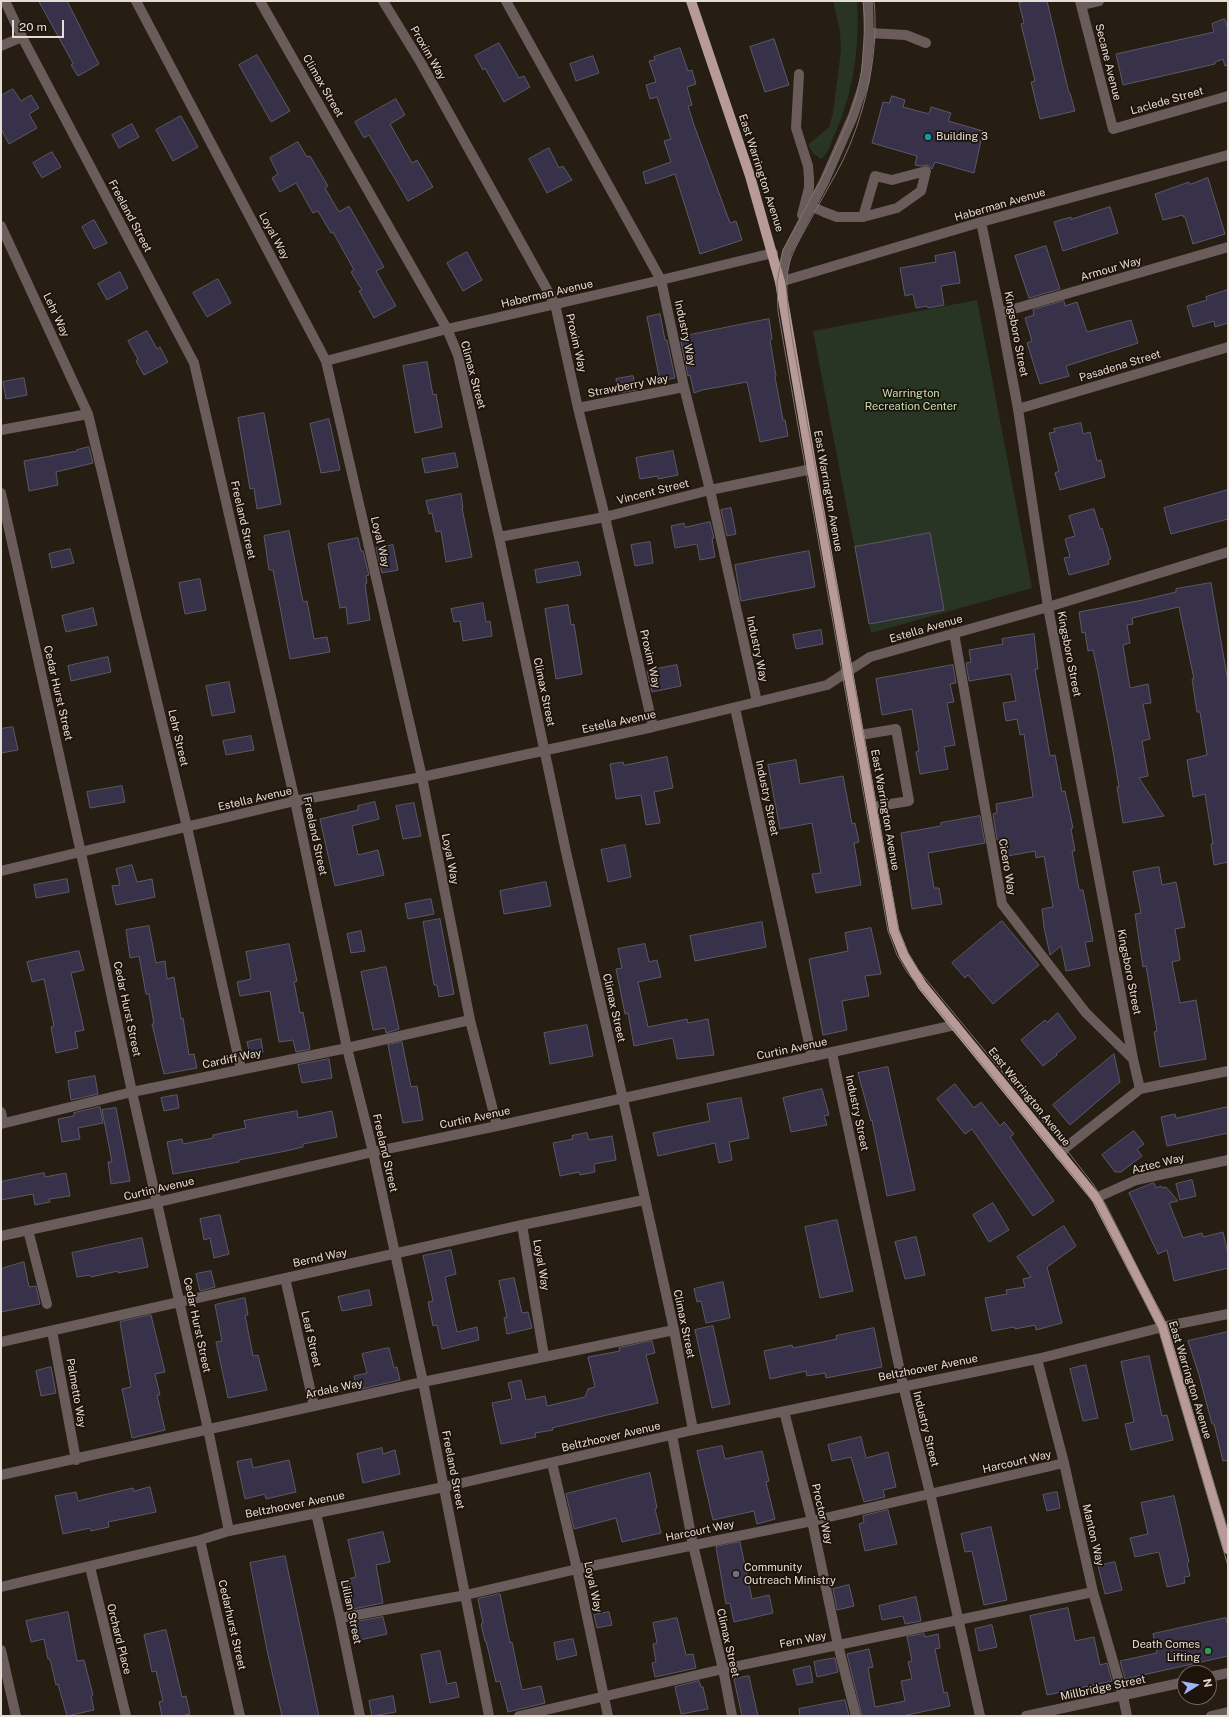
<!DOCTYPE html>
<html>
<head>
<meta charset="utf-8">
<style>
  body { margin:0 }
  #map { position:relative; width:1229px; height:1717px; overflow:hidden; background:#261d13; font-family:"Public Sans",sans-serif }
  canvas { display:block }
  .frame { position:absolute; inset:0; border:2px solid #e4ddd6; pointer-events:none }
  .north { position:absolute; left:1177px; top:1665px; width:40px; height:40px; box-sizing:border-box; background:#1d130a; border:1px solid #6d645c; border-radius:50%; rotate:79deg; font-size:11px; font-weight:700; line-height:16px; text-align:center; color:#e4ddd6 }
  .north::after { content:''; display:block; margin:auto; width:14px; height:18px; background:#a0b3fd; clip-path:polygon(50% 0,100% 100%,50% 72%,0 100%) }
  .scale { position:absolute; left:12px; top:20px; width:52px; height:18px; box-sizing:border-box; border:2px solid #e4ddd6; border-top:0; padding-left:5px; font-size:12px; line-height:14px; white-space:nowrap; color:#e4ddd6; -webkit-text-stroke:3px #1d130a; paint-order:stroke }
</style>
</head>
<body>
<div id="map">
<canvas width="1229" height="1717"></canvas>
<div class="frame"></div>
<div class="north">N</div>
<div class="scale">20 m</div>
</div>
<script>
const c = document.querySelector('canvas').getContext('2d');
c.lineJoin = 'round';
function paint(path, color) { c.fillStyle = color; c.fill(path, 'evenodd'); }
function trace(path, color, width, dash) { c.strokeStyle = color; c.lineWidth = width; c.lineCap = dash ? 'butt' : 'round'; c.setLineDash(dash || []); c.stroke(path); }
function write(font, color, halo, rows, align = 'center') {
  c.font = font + ' "Public Sans",sans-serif'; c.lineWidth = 3.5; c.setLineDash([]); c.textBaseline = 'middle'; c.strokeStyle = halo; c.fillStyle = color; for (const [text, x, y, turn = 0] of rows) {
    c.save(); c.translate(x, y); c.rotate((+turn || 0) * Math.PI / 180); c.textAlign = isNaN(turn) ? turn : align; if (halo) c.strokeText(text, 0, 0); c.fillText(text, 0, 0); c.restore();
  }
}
const green = new Path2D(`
  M833,1H857C860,47 853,96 833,138C830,146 828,154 821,159L814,154L808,145L829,127L833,113L841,50L840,31Z
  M977,300L1032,588L871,633L813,331Z`);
const building = new Path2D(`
  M39,1H67L99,64L78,76L71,65L73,64Z
  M1027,1H1047L1069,93H1070L1075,111L1040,119L1031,82L1035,81L1021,24L1024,23L1019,3Z
  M1225,19L1228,29V65L1225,66L1223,59L1215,62V64L1123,85L1116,54L1214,32L1212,24Z
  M774,39L789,85L765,92L750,47Z
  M499,43L519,78L524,76L530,87L504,102L485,68L483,70L475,56Z
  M680,48L688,71L692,70L696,84L687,87L692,105L688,106L694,125L730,223L736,221L742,240L700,254L675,174L646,184L643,172L671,162L664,141L671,139L657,97L650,99L646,85L656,82L649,61L655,60L654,57Z
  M257,55L290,111L271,122L239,65Z
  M593,56L599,73L576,81L570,64Z
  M13,89L21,101L31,95L39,108L29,114L37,128L9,144L1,129V96Z
  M892,96L905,100L903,107L929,114L931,107L951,113L948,121L983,131L974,173L935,162L932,169L928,165L920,166L915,165L917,156L872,143L883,102L889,103Z
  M396,99L405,115L390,124L412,163L417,160L433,187L408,201L369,135L364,138L355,122Z
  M181,116L198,147L173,161L156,130Z
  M132,124L139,137L119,148L112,135Z
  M298,142L307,157L310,156L328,186L325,188L339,212L349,206L384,267L376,271L396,306L374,318L359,291L362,290L351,272L354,270L333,232L331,233L318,211L313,213L296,183L280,192L272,178L278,174L270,158Z
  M549,148L559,168L563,166L572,180L547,193L529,159Z
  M52,152L61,167L42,178L33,163Z
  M1208,178L1225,234L1193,244L1185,217H1183V215L1163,220L1155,194L1189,182L1190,184Z
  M1110,207L1118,233L1063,251L1054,222L1071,217V219Z
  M94,220L107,243L94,249L82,227Z
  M1046,246L1060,289L1029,298L1015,256Z
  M467,252L482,280L463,291L447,263Z
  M955,252L960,283L941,286L944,305L928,308L927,306L916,308L913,294L905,296L900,268L936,262L935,256Z
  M120,272L128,288L107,300L98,284Z
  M218,279L231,303L207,317L193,293Z
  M1228,290V323L1215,327L1214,321L1193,327L1187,306L1207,300L1206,297Z
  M1064,301L1065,306L1077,302L1087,332L1131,320L1138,343L1066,366L1069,376L1040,384L1027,343L1032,341L1025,318L1034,315L1033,310Z
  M660,314L665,340H667L675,378L660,381L647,317Z
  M769,319L772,339L770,340L776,376L775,377L783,420H785L788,436L760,442L747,382L702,390L694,393L690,375L688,376L680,337Z
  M147,331L157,349L160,347L168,362L144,375L136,361L138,359L128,341Z
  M427,362L433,395L436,394L442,427L415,433L403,366Z
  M633,376L636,390L619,393L616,379Z
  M24,378L27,395L6,399L3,382Z
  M264,413L281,504L257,509L254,488L250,489L238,418Z
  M329,419L340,470L321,473L310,424Z
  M1081,423L1083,434L1090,432L1097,461L1101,460L1105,477L1060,490L1055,473L1059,471L1049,433L1055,432L1054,429Z
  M89,447L93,463L56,472L58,485L29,491L24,461L77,451V450Z
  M673,451L678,475L658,479V476L640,479L636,458Z
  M455,453L458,467L425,473L422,459Z
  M1228,490V519L1171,534L1164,508Z
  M461,494L463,508H462L472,557L446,562L441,531L436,532L432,513L429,514L426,501Z
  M731,508L736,534L727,536L721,510Z
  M1094,509L1100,529L1102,528L1111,559L1108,560L1109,564L1069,575L1064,558L1070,557L1065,539L1075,536L1069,516Z
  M710,522L714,538H712L715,557L700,560L697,544L675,548L671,526L684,523L685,527Z
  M289,531L303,602L307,601L314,639L327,637L330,652L290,659L273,570H269L264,536Z
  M930,533L944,610L869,624L855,547Z
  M358,538L361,551H363L369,575L366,576L367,583L365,584L370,620L348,624L346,607L340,608L328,544Z
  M650,542L653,563L635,566L631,545Z
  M393,545L398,570L382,573L376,548Z
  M70,549L74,563L52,568L49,554Z
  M809,551L815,587L741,601L735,565Z
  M578,562L581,575L537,583L535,570Z
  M200,579L206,610L185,614L179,583Z
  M1211,583L1228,682V862L1214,865L1211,844H1213L1205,794L1193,797L1187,760L1207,755L1200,712H1197L1192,679H1194L1179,607L1132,618L1133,624L1127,625L1130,643L1123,645L1130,688L1148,684L1151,703L1143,704L1150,739L1142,741L1148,776L1139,778L1164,816L1123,823L1117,787H1119L1113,751L1098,673L1093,650L1088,651L1085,632L1082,633L1079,612L1143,600L1176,592V589Z
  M483,603L486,622L490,621L492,636L463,641L460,621L454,622L451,609Z
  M568,605L571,625L574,624L582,674L556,679L545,609Z
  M93,608L97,625L66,632L62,616Z
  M821,630L823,644L796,649L793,635Z
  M1034,634L1038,669H1035L1050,756L1055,755L1062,792L1065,791L1073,828L1071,829L1075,851H1072L1079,890H1083L1093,941L1085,942L1090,966L1066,971L1061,946L1050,955L1044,927L1042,909L1053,907L1044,856L1036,858L1035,851L1002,857L999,840H997L993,814L997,813L996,804L1033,797L1024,734L1020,735L1017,719L1006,721L1003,703L1016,701L1011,674L969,681L966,663L971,662L969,650L1003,644L1002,639Z
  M108,657L111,672L71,681L68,666Z
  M677,665L681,686L652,692L647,671Z
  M953,665L956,683L950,684L954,702L947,703L955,745L944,747L948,769L920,774L916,752L919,751L912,709L882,715L876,679Z
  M229,682L235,712L212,716L206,686Z
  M13,727L18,750L1,753V729Z
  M251,736L254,750L226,755L223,741Z
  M667,757L673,788L654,792L660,823L646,825L641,795L616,799L610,764L623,762L624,765Z
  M796,760L800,784L843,776L852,824L855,823L859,842L854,843L861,885L816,893L812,874L821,873L812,823L780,829L768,765Z
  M122,786L125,802L90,808L87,792Z
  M375,802L379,819L352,826L358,855L378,850L384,875L335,886L320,819L358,810V806Z
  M414,803L421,836L403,839L396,806Z
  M980,816L985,843L928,853L934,888H939L942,904L912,909L901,833L941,826V823Z
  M625,845L631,877L608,882L601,850Z
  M132,865L137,882L152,879L155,897L116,905L112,886L120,885L116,869Z
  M1159,867L1162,885L1176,882L1185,927L1175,929L1180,960L1172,962L1180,1003L1196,1000L1206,1059L1160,1067L1154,1032L1157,1031L1146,966L1143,967L1135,914L1141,913L1133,872Z
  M67,879L69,892L36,898L34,885Z
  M546,882L551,906L504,914L500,891Z
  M431,899L434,914L408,919L405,904Z
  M440,919L454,994L439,997L437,985H434L423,922Z
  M1002,921L1039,965L993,1004L968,975L965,978L952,963Z
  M762,922L766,947L695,961L690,936Z
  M149,926L156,963L165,961L167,979L174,977L181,1019L183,1018L189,1055L194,1054L197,1068L164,1074L152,1024H154L149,994H146L139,956L130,958L126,930Z
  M871,928L881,974L865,976L869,996L842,1001L847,1030L823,1035L809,959L848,951L845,933Z
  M361,931L365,951L351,953L347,934Z
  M289,944L297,981L294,982L300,1013L303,1012L310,1049L296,1052L293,1040L279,1042L270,991L240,996L237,982L251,979L246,952Z
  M645,944L649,962L657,960L661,977L638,982L648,1027L687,1019L688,1023L708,1019L714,1055L677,1059L673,1038L634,1046L628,1013L625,1014L616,969L622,968L618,949Z
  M79,951L84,970L71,973L84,1030L75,1032L78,1048L56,1053L51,1027L54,1026L44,979L32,982L27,962Z
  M386,967L399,1029L386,1033L385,1028L373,1030L361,972Z
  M1058,1013L1076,1038L1056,1054L1057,1055L1043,1066L1021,1040L1045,1020L1047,1022Z
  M587,1025L593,1056L550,1064L544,1033Z
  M261,1039L263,1052L250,1055L247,1042Z
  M402,1042L411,1087L417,1086L423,1120L403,1123L388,1045Z
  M1114,1054L1120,1082L1070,1125L1053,1105Z
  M329,1059L332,1078L302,1083L298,1065Z
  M888,1067L915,1190L887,1196L872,1120L871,1121L858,1073Z
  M95,1076L98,1094L71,1100L68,1081Z
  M955,1084L974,1108L981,1102L1000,1126L1004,1122L1014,1134L1010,1137L1054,1201L1033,1216L972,1129L965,1134L937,1099Z
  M822,1089L829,1115L824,1116L827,1125L791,1132L783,1098Z
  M177,1095L179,1108L164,1111L161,1098Z
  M741,1098L749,1138L729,1142L732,1160L719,1163L715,1143L658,1156L653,1133L710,1121L707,1104Z
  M100,1107L103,1123L78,1128L80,1139L62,1142L58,1119L74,1116V1113Z
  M1228,1107V1133L1167,1146L1161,1117L1175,1114L1176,1118Z
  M116,1108L130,1181L111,1184L108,1162H112L102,1110Z
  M297,1111L298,1118L332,1111L337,1137L303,1144V1147L286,1151L239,1160V1162L173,1174L167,1142L182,1139L183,1144L213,1138V1135L246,1128L244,1121Z
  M1134,1131L1144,1144L1137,1149L1142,1156L1121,1172H1115L1102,1155Z
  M587,1133L589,1140L612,1136L616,1160L594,1164L595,1172L580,1175L579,1172L560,1176L553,1143L573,1139L572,1136Z
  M44,1173L45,1177L66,1173L70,1196L49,1199L50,1202L35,1205L33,1194L1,1200V1182Z
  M1192,1180L1196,1196L1180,1200L1176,1184Z
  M1154,1183L1156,1188L1161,1186L1162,1188L1166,1187L1178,1201L1169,1203L1183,1238L1202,1233L1203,1237L1223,1232L1228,1254V1268L1174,1281L1167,1250L1158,1254L1129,1193Z
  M993,1203L1009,1230L989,1242L973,1215Z
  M220,1215L229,1254L214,1258L210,1238L204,1240L200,1219Z
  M837,1220L853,1291L820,1298L805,1227Z
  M1064,1226L1076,1246L1047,1267L1062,1323L1036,1330L1035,1325L1015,1329L1014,1327L992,1331L985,1298L1007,1294L1006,1290L1025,1287L1023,1279L1031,1277L1017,1257Z
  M916,1237L925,1275L905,1279L895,1242Z
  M142,1238L148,1267L118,1273V1271L91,1277L90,1275L77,1277L72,1253Z
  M451,1250L456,1274L445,1277L457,1332L477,1327L479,1340L442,1349L437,1325L433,1326L428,1302L433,1301L423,1256Z
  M24,1262L29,1287L36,1286L40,1304L1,1312V1269Z
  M211,1271L215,1287L200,1291L196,1274Z
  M514,1278L522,1313L528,1312L532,1328L507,1334L504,1318L507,1317L499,1281Z
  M723,1282L730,1318L706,1323L701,1301L697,1302L694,1289Z
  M369,1290L372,1305L342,1311L338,1297Z
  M245,1298L248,1315H245L253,1356L258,1355L267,1390L228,1398L216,1342L222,1341L215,1305Z
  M151,1315L165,1372L155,1374L160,1395H157L165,1430L132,1438L122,1389L131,1387L120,1322Z
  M713,1326L730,1404L712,1408L695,1330Z
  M874,1328L882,1367L826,1378L825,1373L807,1376L806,1371L770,1379L764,1351L792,1345L793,1348L837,1339L836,1336Z
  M1228,1332V1460L1223,1461L1214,1424H1212L1199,1375L1188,1341Z
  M652,1341L655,1353L646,1355L658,1403L552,1428L553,1430L535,1433L536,1437L501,1444L492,1403L512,1399L508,1383L521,1380L526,1400L545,1396L547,1406L585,1397L588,1389L595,1387L588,1357L620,1351L619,1348Z
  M389,1348L394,1368L397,1367L400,1380L357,1390L354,1376L367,1373L362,1354Z
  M1149,1356L1162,1416L1167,1415L1173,1440L1131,1450L1125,1424L1134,1422L1121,1362Z
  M1086,1365L1098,1418L1083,1421L1070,1369Z
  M51,1367L56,1393L41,1396L36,1371Z
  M861,1437L866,1458L888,1452L896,1487L883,1490L885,1497L864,1502L851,1457L832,1461L828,1445Z
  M722,1446L725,1459L762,1451L769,1481L766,1482L775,1519L757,1524L754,1511L713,1520L697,1451Z
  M382,1448L383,1454L395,1450L400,1474L363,1483L357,1454Z
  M251,1459L253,1468L289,1460L296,1492L266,1499L265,1494L245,1499L237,1462Z
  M650,1473L657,1508L655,1509L661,1533L622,1542L616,1518L574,1529L566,1494Z
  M150,1487L156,1512L108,1522L109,1527L91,1531L90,1528L63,1534L55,1496L76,1492L78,1501L133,1488L134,1491Z
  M1057,1492L1060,1508L1047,1511L1043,1495Z
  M1174,1496L1189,1562L1187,1563L1190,1576L1184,1577L1185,1583L1167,1587L1159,1552L1135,1557L1130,1538L1148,1534L1141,1503Z
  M888,1510L897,1544L865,1551L859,1524L864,1522L863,1516Z
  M991,1527L1007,1600L984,1605L972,1551L965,1552L961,1534Z
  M383,1532L390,1562L376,1565L383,1603L348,1610L341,1581L356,1577L348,1540Z
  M740,1542L752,1599L769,1595L773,1613L734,1622L730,1603L726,1604L716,1547Z
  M285,1556L319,1716H282L267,1650L250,1563Z
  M1115,1562L1122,1590L1105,1594L1098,1566Z
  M849,1585L854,1606L837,1610L833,1589Z
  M500,1594L510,1643L512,1642L522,1690L541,1686L545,1703L508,1712L500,1681L496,1682L486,1641H485L481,1624L483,1623L478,1599Z
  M916,1597L921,1621L905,1624L903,1616L882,1620L879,1606Z
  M1068,1608L1075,1641L1094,1637L1100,1665L1107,1663L1112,1681L1047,1695L1030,1616Z
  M68,1612L77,1661L84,1660L93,1695L91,1696L94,1710L67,1716L58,1684L56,1685L50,1659H48L44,1639L31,1642L26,1621Z
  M609,1612L612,1625L597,1628L594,1615Z
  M383,1617L387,1634L360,1640L356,1622Z
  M677,1618L686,1655L693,1654L696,1668L655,1677L652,1663L656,1662L653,1644L657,1643L653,1623Z
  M1226,1618L1228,1627V1656L1125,1679L1120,1661L1157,1653L1153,1634Z
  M992,1625L997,1647L979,1651L975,1629Z
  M166,1630L182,1697L186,1696L190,1714L181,1716H162L159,1702L163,1701L156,1671L152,1672L144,1635Z
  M924,1634L925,1637L938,1634L940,1648L935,1649L944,1693L947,1692L950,1706L902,1716H862L847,1654L869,1649L873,1667L868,1668L875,1707L905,1701L901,1681L912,1679L908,1662L912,1661L907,1637Z
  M573,1639L577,1655L557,1660L554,1643Z
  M440,1651L447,1684L456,1682L459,1697L430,1703L421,1655Z
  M835,1658L838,1672L817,1677L814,1662Z
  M810,1666L813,1682L797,1685L793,1670Z
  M749,1676L758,1716H742L734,1679Z
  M699,1681L701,1687H703L708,1709L681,1714L675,1687Z
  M393,1696L396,1712L372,1716L369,1701Z
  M845,1700L849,1716H800L799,1709Z`);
const minor = new Path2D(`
  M5,1L22,37L194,363L295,801L347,1048L373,1152L423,1382L489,1716
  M136,1L326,361L422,777L470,1020L497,1126
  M260,1L447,329L458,355L499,537L566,852L623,1099L674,1330L693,1430
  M383,1L421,63L555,304L578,408L605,517L653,727
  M506,1L661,280L684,387L710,490L757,702
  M1080,1L1113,129L1228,96
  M1081,5L1099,1
  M869,33L906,35L926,43
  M1,46L22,37
  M799,74L796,128L808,166L809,178V188L802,215
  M811,206L824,212L837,217H863L897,208L921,191L926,171L892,180L875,176L863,217
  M981,222L1000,313L1018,409L1048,607L1133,1059L1140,1089
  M1,226L88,414L187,827L241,1069
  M780,282L981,222L1228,155
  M780,282L787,252L824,182L853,116L865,80L869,42L868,1
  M1000,313L1228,247
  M326,361L447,329L661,280L773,253
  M578,408L684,387
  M1018,409L1228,347
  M1,430L88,414
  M1,493L81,853L132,1092L208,1429L229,1531
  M499,537L605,517L710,490L812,469
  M954,633L1002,904L1086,1013L1133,1059
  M735,708L812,1057
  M860,735L896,729L909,801L872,807
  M1,871L295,801L422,777L653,727L827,685L870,657L1048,607L1228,552
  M832,1053L903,1385L930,1493L980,1716
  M1,1112L3,1123
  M1,1124L132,1092L347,1048L470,1020
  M1060,1155L1065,1148L1140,1089L1228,1071
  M1096,1198L1136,1180L1228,1160
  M522,1225L544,1356
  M28,1230L47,1304
  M1,1236L158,1202L373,1152L497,1126L955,1025
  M285,1278L314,1406
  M52,1331L76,1460
  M1,1342L522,1225L644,1200
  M1037,1359L1064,1463L1093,1592L1123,1696L1127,1716
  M784,1411L812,1521L838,1645L856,1716
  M672,1435L693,1545L723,1669L732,1716
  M552,1463L577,1569L608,1716
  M1,1475L423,1382L674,1330
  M316,1513L340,1618L360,1716
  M200,1540L240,1716
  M90,1567L126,1716
  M1,1587L200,1540L229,1531L444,1487L693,1430L1037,1359L1167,1326L1228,1314
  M340,1618L466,1595L577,1569L812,1521L1064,1463
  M1,1650L16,1716
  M1209,1677L1228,1673
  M519,1716L723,1669L1093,1592
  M1026,1716L1185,1682
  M1211,1716L1228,1712`);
const major = new Path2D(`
  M691,1L750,176L780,282L812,469L894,930L904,955L922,985L1096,1198L1163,1327L1228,1549`);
const tram = new Path2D(`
  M863,1L865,23L862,69L856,97L845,128L825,172L783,250L777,283L778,311L798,426L888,931L897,955L907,972L1079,1183L1096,1206L1158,1328L1228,1566
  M874,1C880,58 862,129 833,179C823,198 812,216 802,235C797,245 791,255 789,265C782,296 794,345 799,377L899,931L908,953L919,971L1065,1148L1093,1184L1106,1205L1167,1326L1228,1531`);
const markers = [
  [928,137,4,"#0f9aa8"],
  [736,1574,4,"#6b7280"],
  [1208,1651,4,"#2e9e5b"]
];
const streetNames = [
  ["Proxim Way",428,53,60],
  ["Secane Avenue",1108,62,76],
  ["Climax Street",323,86,60],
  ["Laclede Street",1167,101,-16],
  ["East Warrington Avenue",761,173,72],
  ["Haberman Avenue",1000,205,-16],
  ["Freeland Street",130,216,62],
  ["Loyal Way",274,236,62],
  ["Armour Way",1111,269,-16],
  ["Haberman Avenue",547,294,-13],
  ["Lehr Way",56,315,65],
  ["Industry Way",685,333,78],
  ["Kingsboro Street",1016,334,79],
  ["Proxim Way",576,343,77],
  ["Pasadena Street",1120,366,-17],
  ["Climax Street",473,375,75],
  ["Strawberry Way",628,386,-11],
  ["East Warrington Avenue",828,491,80],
  ["Vincent Street",653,492,-14],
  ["Freeland Street",243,520,77],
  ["Loyal Way",380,542,77],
  ["Estella Avenue",926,629,-16],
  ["Industry Way",757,649,78],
  ["Kingsboro Street",1069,654,79],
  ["Proxim Way",650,659,77],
  ["Climax Street",544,692,78],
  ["Cedar Hurst Street",58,693,77],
  ["Estella Avenue",619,722,-12],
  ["Lehr Street",178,738,77],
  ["Industry Street",767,798,78],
  ["Estella Avenue",255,799,-13],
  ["East Warrington Avenue",885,810,80],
  ["Freeland Street",315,836,78],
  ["Loyal Way",450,859,79],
  ["Cicero Way",1007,867,80],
  ["Kingsboro Street",1129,972,79],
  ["Climax Street",614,1008,77],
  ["Cedar Hurst Street",127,1009,78],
  ["Curtin Avenue",792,1049,-12],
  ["Cardiff Way",232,1059,-12],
  ["East Warrington Avenue",1029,1097,51],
  ["Industry Street",857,1113,78],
  ["Curtin Avenue",475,1118,-12],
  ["Freeland Street",385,1153,77],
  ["Aztec Way",1158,1164,-14],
  ["Curtin Avenue",159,1189,-13],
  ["Bernd Way",320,1258,-12],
  ["Loyal Way",541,1265,80],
  ["Climax Street",684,1324,78],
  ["Cedar Hurst Street",197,1325,78],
  ["Leaf Street",311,1339,77],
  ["Beltzhoover Avenue",928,1368,-11],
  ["East Warrington Avenue",1190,1380,73],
  ["Ardale Way",334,1389,-12],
  ["Palmetto Way",76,1393,80],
  ["Industry Street",926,1429,76],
  ["Beltzhoover Avenue",611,1437,-13],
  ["Harcourt Way",1017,1462,-13],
  ["Freeland Street",453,1470,79],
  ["Beltzhoover Avenue",295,1505,-11],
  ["Proctor Way",822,1514,77],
  ["Harcourt Way",700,1531,-12],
  ["Manton Way",1093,1535,77],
  ["Loyal Way",593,1587,78],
  ["Lillian Street",351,1612,78],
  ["Cedarhurst Street",232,1625,77],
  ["Orchard Place",119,1639,76],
  ["Fern Way",803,1640,-11],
  ["Climax Street",728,1643,77],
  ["Millbridge Street",1103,1688,-12]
];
const poiNames = [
  ["Building 3",936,137],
  ["Community",744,1568],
  ["Outreach Ministry",744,1581],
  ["Death Comes",1200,1645,"right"],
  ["Lifting",1200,1658,"right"]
];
const parkNames = [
  ["Warrington",911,394],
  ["Recreation Center",911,407]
];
paint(green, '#293524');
paint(building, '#373149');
trace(building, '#5c5967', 1);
trace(minor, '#6b5c5c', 10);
trace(major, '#b89a99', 10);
trace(tram, '#7d756c', 1);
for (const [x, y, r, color] of markers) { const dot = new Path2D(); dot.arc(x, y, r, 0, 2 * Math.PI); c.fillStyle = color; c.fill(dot); trace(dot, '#1d130a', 1.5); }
write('11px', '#e4ddd6', '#1d130a', streetNames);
write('11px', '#e4ddd6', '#1d130a', poiNames, 'left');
write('11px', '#bfe0b2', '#1d130a', parkNames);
</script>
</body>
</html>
